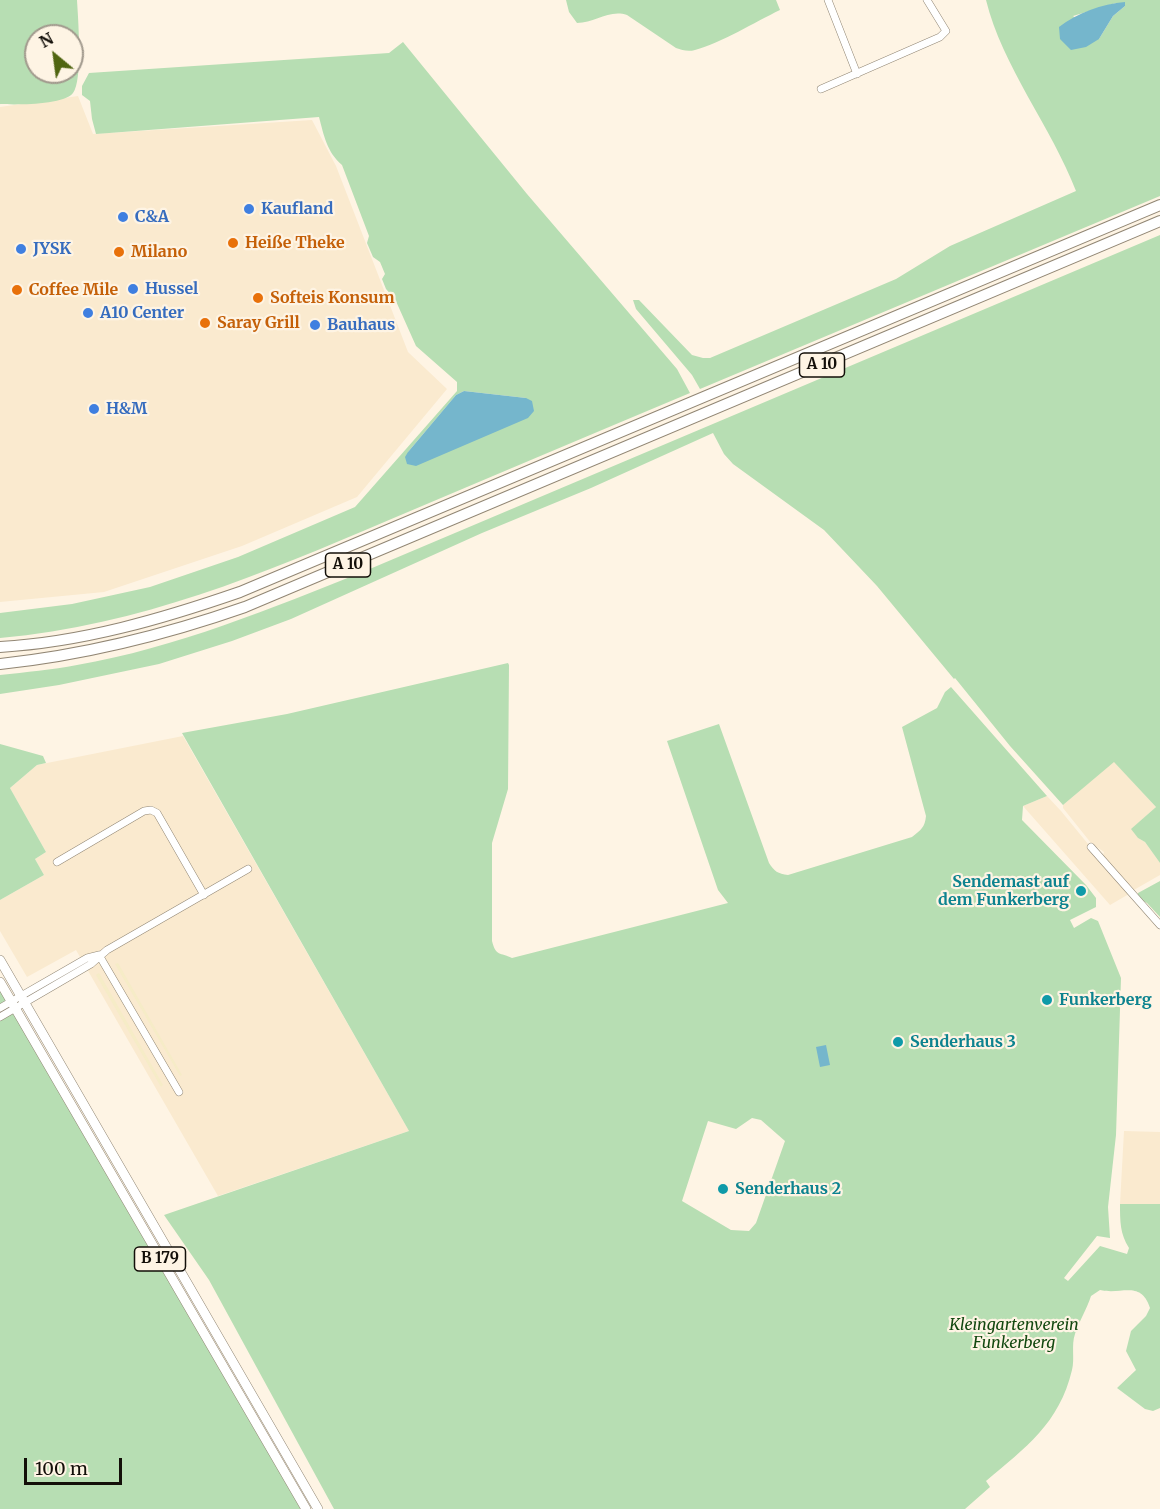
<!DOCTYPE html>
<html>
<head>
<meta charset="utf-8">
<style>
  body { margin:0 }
  #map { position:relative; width:1160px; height:1509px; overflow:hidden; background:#fef4e4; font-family:Merriweather,serif }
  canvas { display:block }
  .north { position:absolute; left:24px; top:24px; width:60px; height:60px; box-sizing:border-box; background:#fef4e4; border:2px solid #a0988c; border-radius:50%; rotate:331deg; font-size:16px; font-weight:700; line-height:24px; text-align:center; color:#130f09 }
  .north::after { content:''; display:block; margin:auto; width:21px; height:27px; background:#506511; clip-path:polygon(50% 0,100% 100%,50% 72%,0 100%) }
  .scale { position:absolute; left:24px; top:1458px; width:98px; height:27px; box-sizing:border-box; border:3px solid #130f09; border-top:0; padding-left:8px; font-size:18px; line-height:21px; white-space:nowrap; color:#130f09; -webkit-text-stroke:4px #fef4e4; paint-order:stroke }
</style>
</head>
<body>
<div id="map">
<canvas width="1160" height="1509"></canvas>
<div class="north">N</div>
<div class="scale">100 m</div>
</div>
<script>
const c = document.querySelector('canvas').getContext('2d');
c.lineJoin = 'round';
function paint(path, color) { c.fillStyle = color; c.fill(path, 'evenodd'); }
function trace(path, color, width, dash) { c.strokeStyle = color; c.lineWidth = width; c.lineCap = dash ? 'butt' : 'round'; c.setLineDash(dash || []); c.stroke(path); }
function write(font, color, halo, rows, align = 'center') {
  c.font = font + ' Merriweather,serif'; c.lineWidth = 4.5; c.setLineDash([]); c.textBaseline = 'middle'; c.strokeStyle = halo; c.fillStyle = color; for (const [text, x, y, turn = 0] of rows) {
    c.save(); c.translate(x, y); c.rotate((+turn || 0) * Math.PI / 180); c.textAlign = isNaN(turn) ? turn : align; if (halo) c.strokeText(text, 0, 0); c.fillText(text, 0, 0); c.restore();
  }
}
const built = new Path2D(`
  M78,96L93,134L312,120L336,166L408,352L447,389L357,497L242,546L104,592L0,602V107Z
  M183,736L409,1131L218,1196L76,950L27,977L0,931V900L44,875L35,859L46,852L10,788L37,765Z
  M1114,761L1156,807L1134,827L1138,838L1145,842L1160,863V875L1132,891L1103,856L1104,852L1091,843L1063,808V805Z
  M1047,796L1061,811L1129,894L1110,905L1023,806Z
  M1124,1131L1160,1132V1204H1120Z`);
const green = new Path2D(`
  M0,0H77C78,17 83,81 73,93C64,105 15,105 0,104ZM36,36H72V72H36Z
  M566,0H776L780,10C755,22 721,43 695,50C688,52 682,50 676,48L627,15C609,9 595,23 577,23L569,12Z
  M986,0H1160V196L700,389L692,375L636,309L633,300H639L692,355L703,358H710L896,279L950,246L1076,191C1052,128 1002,66 986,0ZM1116,3L1125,6L1113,16L1099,39L1073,16Z
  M403,42L527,194L677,369L690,393C589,435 489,478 389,520C260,575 141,625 0,638V613L72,604L150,587L238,557L355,507L457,391V382L416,346L395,299L386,289L382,279L385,274L380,262L373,257L367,243L369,236L342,165C327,152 324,136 319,117L96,134L92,119L90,101L82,95V86L89,73L389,53ZM464,391L526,398L408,452L456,395Z
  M1160,235V863L1145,842L1138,838L1131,829L1156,807L1114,762L1063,805L1010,746L955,678L954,679L877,586L824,530L733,464L724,454L713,433L591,488L482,533L291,619L232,641L159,664L59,685L0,694V675C26,672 52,670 77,665C176,648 272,608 365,571Z
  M508,663L509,665L508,789L492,843V941C496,957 500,952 512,958L728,903L718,890L667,741L719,724L769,863C774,871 778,874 788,875L912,837C921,830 925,827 926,816L902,727L937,708L945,692L951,687L1047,796L1023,806L1022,820L1086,885L1096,898V907L1070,920L1074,928L1091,918L1098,921L1121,978L1116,1135L1108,1207L1110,1238L1097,1236L1064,1278L1068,1281L1100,1246L1127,1254L1129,1248C1120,1234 1120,1221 1120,1204H1160V1408L1153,1411L1145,1409L1117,1388L1136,1370L1126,1351L1131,1331L1146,1316L1150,1308C1141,1280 1122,1295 1100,1290L1091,1296C1087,1309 1079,1321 1075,1334C1071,1345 1075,1359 1072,1370C1059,1424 1026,1447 986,1481L990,1487L965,1509H334L209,1280L164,1215L409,1131L182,733L287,714ZM752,1118L761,1120L785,1141L756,1223L749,1231L731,1230L682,1201L708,1121L736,1129Z
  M0,744L43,756L46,763L37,765L10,788L46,852L35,859L44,875L0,900Z
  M1160,881V917L1147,903L1138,898V893Z
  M0,990L302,1508L301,1509H0Z`);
const sand = new Path2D(`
  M118,963L182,1075L180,1076L115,964Z
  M99,973L163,1085L161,1087L96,975Z`);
const water = new Path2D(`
  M1125,2V6L1113,16L1099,39L1086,47L1071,50L1060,39L1059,27C1077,13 1102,4 1125,2Z
  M464,391L526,398L532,401L534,411L528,418L416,466L407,464L405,457L408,452L456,395Z
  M826,1045L830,1065L820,1067L816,1047Z`);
const minor = new Path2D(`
  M828,0L857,74
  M821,89L940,37L946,31L927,0
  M1091,847L1160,925
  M57,862L144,811L151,810L157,813L204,895
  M99,955L179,1092
  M0,1008L87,958L99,955
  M0,1017L91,964L107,950L248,869`);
const major = new Path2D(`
  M0,960L318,1509
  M0,982L306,1509`);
const highway = new Path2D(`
  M0,647C83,642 162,619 240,592L1160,205
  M0,664C85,655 165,635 245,607L1160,221`);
const markers = [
  [249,209,6,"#3f7fe0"],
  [123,217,6,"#3f7fe0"],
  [233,243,6,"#e8710a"],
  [21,249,6,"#3f7fe0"],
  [119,252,6,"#e8710a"],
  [133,289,6,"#3f7fe0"],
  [17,290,6,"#e8710a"],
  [258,298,6,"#e8710a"],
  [88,313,6,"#3f7fe0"],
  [205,323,6,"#e8710a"],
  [315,325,6,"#3f7fe0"],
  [94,409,6,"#3f7fe0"],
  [1081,891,6,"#0f9aa8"],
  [1047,1000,6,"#0f9aa8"],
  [898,1042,6,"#0f9aa8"],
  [723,1189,6,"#0f9aa8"]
];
const shields = [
  [822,365,45],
  [348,565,45],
  [160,1259,51]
];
const shieldNames = [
  ["A 10",822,365],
  ["A 10",348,565],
  ["B 179",160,1259]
];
const shopNames = [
  ["Kaufland",261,209],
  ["C&A",135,217],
  ["JYSK",33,249],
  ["Hussel",145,289],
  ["A10 Center",100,313],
  ["Bauhaus",327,325],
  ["H&M",106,409]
];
const foodNames = [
  ["Heiße Theke",245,243],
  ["Milano",131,252],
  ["Coffee Mile",29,290],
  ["Softeis Konsum",270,298],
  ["Saray Grill",217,323]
];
const cultureNames = [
  ["Sendemast auf",1069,882,"right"],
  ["dem Funkerberg",1069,900,"right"],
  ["Funkerberg",1059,1000],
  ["Senderhaus 3",910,1042],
  ["Senderhaus 2",735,1189]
];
const parkNames = [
  ["Kleingartenverein",1014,1325],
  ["Funkerberg",1014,1343]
];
paint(built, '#faeacf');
paint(green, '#b7deb3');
paint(sand, '#f6ecc7');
paint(water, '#75b6cc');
trace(minor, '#918674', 8);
trace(major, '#918674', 10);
trace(highway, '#918674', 12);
trace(minor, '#fff', 7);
trace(major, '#fff', 9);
trace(highway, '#fff', 10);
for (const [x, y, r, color] of markers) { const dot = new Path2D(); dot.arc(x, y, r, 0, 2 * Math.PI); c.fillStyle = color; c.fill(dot); trace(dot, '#fef4e4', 2); }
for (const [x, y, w] of shields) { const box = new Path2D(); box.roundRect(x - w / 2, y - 12, w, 24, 4.5); c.fillStyle = '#fef4e4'; c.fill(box); trace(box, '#130f09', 1.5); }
write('bold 15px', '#130f09', null, shieldNames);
write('bold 16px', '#366cbe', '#fef4e4', shopNames, 'left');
write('bold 16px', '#c56008', '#fef4e4', foodNames, 'left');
write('bold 16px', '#0d838f', '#fef4e4', cultureNames, 'left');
write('italic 16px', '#12480f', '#fef4e4', parkNames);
</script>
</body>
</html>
